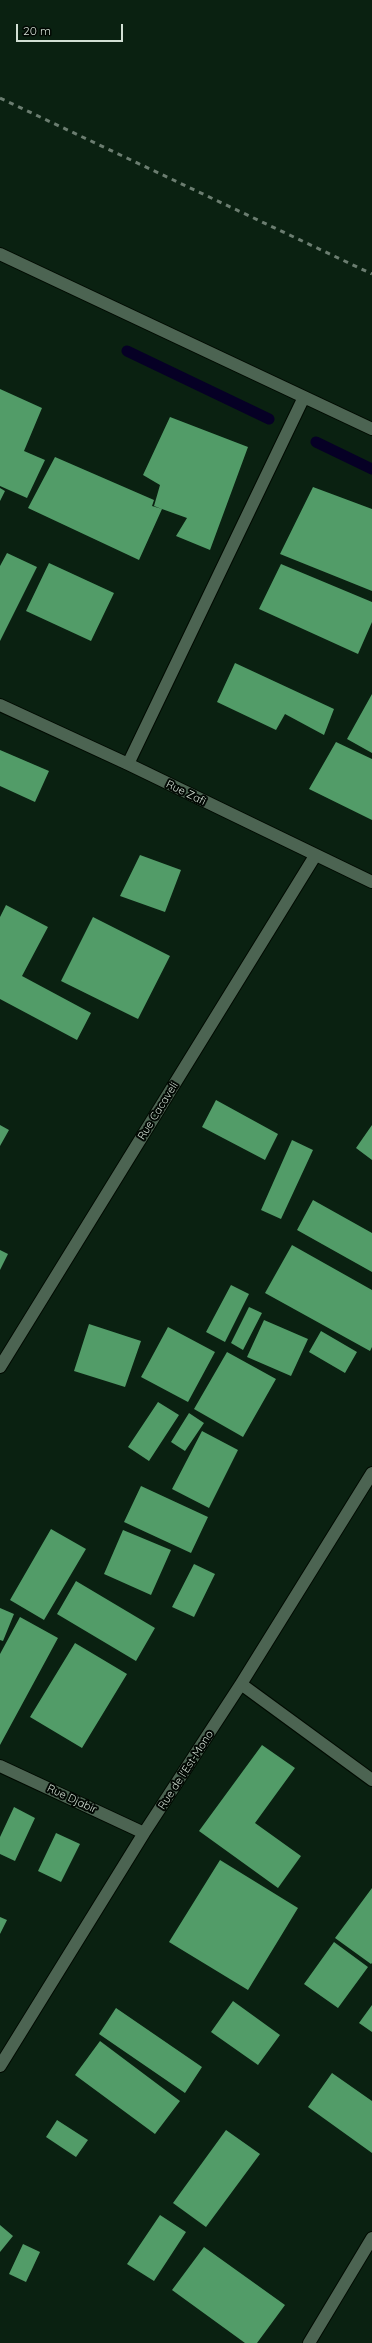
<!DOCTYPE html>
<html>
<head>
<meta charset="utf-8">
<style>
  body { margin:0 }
  #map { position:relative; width:372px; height:2343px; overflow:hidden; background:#0a2111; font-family:Quicksand,sans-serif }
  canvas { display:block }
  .scale { position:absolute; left:16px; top:24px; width:107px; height:18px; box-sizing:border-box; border:2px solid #d2dfd4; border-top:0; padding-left:5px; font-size:12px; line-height:14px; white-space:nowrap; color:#d2dfd4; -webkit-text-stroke:3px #020803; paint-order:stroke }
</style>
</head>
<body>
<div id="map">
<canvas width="372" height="2343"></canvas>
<div class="scale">20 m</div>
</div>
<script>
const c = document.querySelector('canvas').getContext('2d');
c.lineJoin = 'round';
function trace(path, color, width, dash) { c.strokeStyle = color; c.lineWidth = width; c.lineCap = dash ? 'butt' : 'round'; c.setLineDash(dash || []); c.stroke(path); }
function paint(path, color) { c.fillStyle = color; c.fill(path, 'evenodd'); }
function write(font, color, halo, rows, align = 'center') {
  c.font = font + ' Quicksand,sans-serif'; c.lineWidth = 4; c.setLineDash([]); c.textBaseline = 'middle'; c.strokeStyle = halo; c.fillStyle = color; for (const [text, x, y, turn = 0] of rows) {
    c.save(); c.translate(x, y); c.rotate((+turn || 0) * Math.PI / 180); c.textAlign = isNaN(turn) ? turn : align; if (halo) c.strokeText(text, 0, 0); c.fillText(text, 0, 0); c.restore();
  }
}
const stream = new Path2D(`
  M127,351L269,419
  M316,442L372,469`);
const building = new Path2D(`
  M0,389L42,408L24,451L45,460L27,498L0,486Z
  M170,417L248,447L210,550L176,536L187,518L162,509L139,560L28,508L55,457L154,500L152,506L162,509L154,506L160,485L143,475Z
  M313,487L372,509V591L280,554Z
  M0,488L5,491L0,501Z
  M7,553L37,567L0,641V566Z
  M49,563L114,593L91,641L26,611Z
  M281,564L372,602V622L358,654L259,609Z
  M235,663L334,709L324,735L285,714L276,730L217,702Z
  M372,694V753L347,739Z
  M336,742L372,759V820L309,789Z
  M0,750L49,771L35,802L0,786Z
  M140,855L181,870L165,912L120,896Z
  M6,905L48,927L22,976L91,1013L77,1040L0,999V917Z
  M93,917L170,956L138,1019L61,981Z
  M216,1100L278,1134L265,1160L202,1127Z
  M0,1125L9,1130L0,1146Z
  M372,1125V1160L356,1148Z
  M292,1140L313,1150L281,1219L261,1210Z
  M313,1200L372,1233V1272L297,1230Z
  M292,1245L372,1290V1347L370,1351L265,1293Z
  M0,1250L8,1254L0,1270Z
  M231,1285L249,1294L225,1342L206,1332Z
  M249,1307L262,1313L243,1350L231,1343Z
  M264,1320L308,1339L291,1376L247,1357Z
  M89,1324L141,1341L125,1387L74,1371Z
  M168,1327L215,1352L188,1402L141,1377Z
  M321,1331L357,1352L345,1373L309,1352Z
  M227,1352L276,1379L243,1437L194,1409Z
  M158,1402L179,1415L149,1461L128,1447Z
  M189,1413L204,1423L185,1451L171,1442Z
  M202,1431L238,1450L209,1508L172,1489Z
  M141,1486L208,1517L191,1553L124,1522Z
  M51,1529L86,1549L44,1620L10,1600Z
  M123,1530L171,1550L151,1595L104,1574Z
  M194,1564L215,1574L194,1617L172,1607Z
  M76,1581L155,1628L136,1661L57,1614Z
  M0,1608L14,1614L3,1641L0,1640Z
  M20,1617L58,1638L0,1745V1654Z
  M75,1643L127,1674L82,1748L30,1717Z
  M262,1745L295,1768L255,1823L301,1856L278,1888L199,1831Z
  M14,1807L35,1818L15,1861L0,1854V1837Z
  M56,1833L80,1844L61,1882L38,1871Z
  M220,1860L298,1908L248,1990L169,1942Z
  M372,1888V1963L371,1964L335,1938Z
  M0,1917L7,1920L0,1934Z
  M334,1942L368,1967L338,2008L304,1984Z
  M233,2001L280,2035L258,2065L211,2032Z
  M372,2005V2032L359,2023Z
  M116,2008L202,2067L185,2093L99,2034Z
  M100,2041L180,2101L155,2134L75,2075Z
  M332,2073L372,2101V2153L308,2107Z
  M57,2120L88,2140L76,2157L46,2137Z
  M226,2130L260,2154L206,2227L173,2203Z
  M160,2215L186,2232L154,2281L127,2264Z
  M0,2225L13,2236L0,2252Z
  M23,2244L40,2252L26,2282L9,2274Z
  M204,2247L285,2305L257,2343H245L172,2290Z`);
const minor = new Path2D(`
  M0,254L372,429
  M0,705L128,764L372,882
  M128,764L304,397
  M0,1367L315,856
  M241,1684L372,1780
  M0,1766L144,1833
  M0,2066L144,1833L241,1684L372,1473
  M309,2343L372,2238`);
const rail = new Path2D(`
  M0,98L372,274`);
const streetNames = [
  ["Rue Zafi",186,793,26],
  ["Rue Cacaveli",158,1111,-58],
  ["Rue de l'Est-Mono",186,1770,-57],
  ["Rue Djabir",72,1799,25]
];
trace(stream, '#060025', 11);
paint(building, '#529c68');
trace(minor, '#000a01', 14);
trace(minor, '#4c6452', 12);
trace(rail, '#6b7d70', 3, [5, 5]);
write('11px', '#d2dfd4', '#020803', streetNames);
</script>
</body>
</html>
